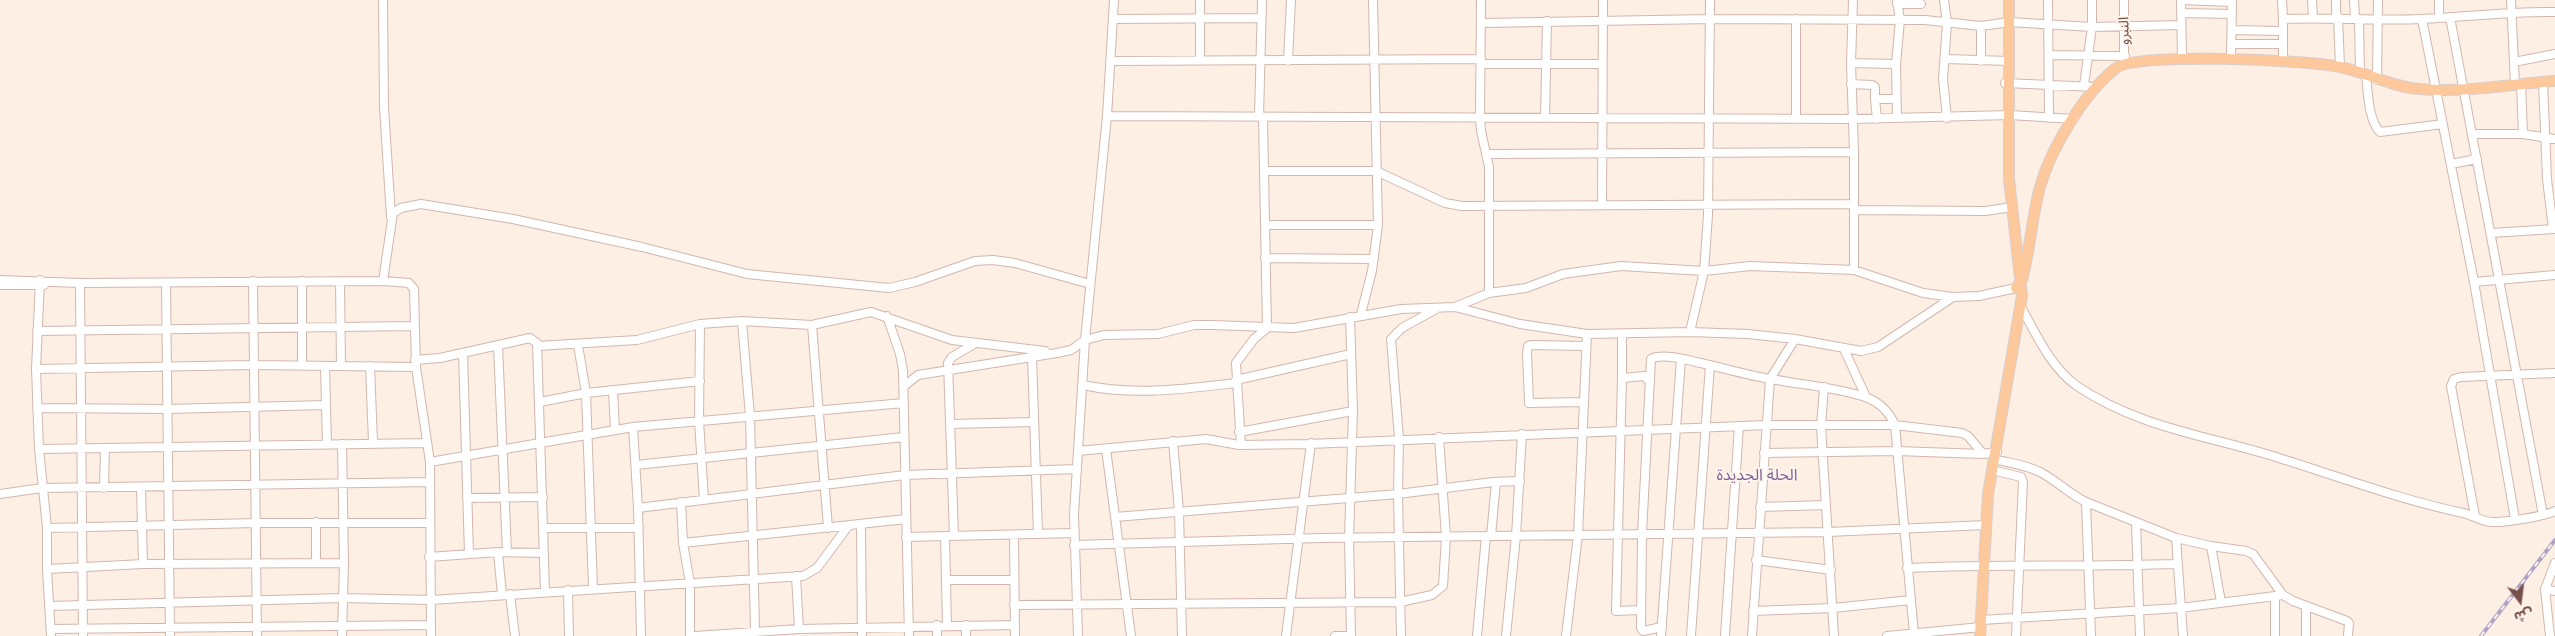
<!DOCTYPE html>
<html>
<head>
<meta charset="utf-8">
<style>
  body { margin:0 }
  #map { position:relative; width:2555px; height:636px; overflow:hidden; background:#fdefe4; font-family:"Golos Text","Noto Sans Arabic",sans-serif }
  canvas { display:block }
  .north { position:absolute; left:2495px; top:576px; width:50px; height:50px; -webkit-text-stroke:4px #fff4eb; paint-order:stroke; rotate:165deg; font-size:14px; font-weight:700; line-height:20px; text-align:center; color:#765149 }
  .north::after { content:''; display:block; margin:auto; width:18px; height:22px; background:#765149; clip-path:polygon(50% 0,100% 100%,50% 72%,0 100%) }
</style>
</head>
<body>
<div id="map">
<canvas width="2555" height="636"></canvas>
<div class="north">ش</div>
</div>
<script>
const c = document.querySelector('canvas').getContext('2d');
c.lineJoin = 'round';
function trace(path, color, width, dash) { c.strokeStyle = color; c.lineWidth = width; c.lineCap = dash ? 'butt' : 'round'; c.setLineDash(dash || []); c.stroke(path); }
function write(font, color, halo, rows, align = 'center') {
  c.font = font + ' "Golos Text","Noto Sans Arabic",sans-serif'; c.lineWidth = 4; c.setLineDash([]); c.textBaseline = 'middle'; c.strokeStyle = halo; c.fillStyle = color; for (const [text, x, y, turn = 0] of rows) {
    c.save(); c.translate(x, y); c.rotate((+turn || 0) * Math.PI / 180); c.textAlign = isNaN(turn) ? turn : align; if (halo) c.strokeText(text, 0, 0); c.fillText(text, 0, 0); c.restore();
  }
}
const minor = new Path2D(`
  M383,0L384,107L391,217
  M1114,0L1107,116L1853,119L2010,115L2074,119
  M1481,0L1480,117L1481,131L1489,167V293
  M1853,0L1851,63L1854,152V270
  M1944,0L1947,23L1943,79L1947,118
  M2048,0L2049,118
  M2124,0V60
  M2282,0L2283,19
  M2312,0L2313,17
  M2354,0L2355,18
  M2511,0L2515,84
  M1897,4H1921
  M2181,13L2232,14
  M2336,17V0
  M2338,17L2340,66
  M2439,17V0
  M2450,17L2543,515
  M1113,19L1261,18
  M1796,19V118
  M2359,19L2360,73
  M2422,19L2474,282L2515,519
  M1482,23L1711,19L1925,20L1981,26L2009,22L2092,27L2181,25
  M2232,30L2282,31
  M2231,44H2283
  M2050,55L2125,56
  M1946,59L2009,61
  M2182,59L2181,0L2232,2
  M2231,60L2232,0
  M1110,61L1481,59
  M1200,61V0
  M1288,61L1291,0
  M1981,61V26
  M2283,62V19C2329,17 2375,21 2421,19C2466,17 2510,11 2555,12
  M2514,62L2555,54
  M1851,63L1896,64
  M1481,64H1601
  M2366,75C2368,91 2368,120 2380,132L2443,124
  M2377,80L2378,0
  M2543,82L2547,179L2553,229
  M2005,83L2096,87
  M2521,83L2523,134
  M1851,84L1872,85L1875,87V99H1895
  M2084,85L2092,27V0
  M1875,99L1877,119
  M1259,117L1262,0
  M1545,118L1547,21
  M1897,118L1896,64L1900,20L1897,0
  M2472,134H2523L2555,139
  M1488,154L1854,152
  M2451,164L2477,159
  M1264,171H1376L1445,203L1462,206L1854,204
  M1602,204L1603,0
  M1854,210L1985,211L2006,208
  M1265,225H1378
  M2491,233L2555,229
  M1265,258L1374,259
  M0,280L80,283L383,281L393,213L401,208L421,204L513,219L642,247L747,274L889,288L915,282L975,261L993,260L1015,263L1090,284
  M40,280L36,369L39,449L47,528V569L51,636
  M253,281L257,636
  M383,281L409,283L414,289L416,367L430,462L431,636
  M340,282L341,366
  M2474,282L2555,275
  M80,283L83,636
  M166,283L170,636
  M0,285H44
  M1455,307L1520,324L1587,334L1690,332L1748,334L1795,339L1861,351L1878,347L1953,297
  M2021,307C2036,334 2051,368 2077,386C2139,428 2210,436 2279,458C2340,477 2401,500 2463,513C2472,515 2483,522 2492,522C2503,523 2545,516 2555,511
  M1361,314L1372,271L1378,225L1373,0
  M887,316L900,354L903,371L909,636
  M1350,317L1353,411L1349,538L1351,636
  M742,321L750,416L755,631
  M700,324L699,421L704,500
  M812,325L828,528
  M37,331L414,326
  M1690,332L1704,271L1708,215L1710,0
  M1622,334V378
  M578,345L586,393L593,588
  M498,346L507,552
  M537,346L637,340L700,324L742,321L812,325L871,312L952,340L1045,351
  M1844,349L1866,397
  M463,353L469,554
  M1032,357L1038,534
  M415,360L440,358L530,338L537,343L545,591
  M302,366V281
  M325,366L327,445
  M370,366L373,442
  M36,369L253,365L416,367
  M1236,380L1351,354
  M1083,385C1134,396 1184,389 1236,383
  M903,387L918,375L1057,353L1071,350L1085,340L1104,335L1158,334L1194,325H1212L1294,328L1401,309L1455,307L1489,293L1526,288L1563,274L1621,266L1704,271L1750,266L1854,270L1923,293L1953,297L1979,296L2016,288
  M1824,387L1821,426L1834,636
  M613,390L615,430
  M540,402L586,393L700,381
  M1583,402L1529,403L1527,353L1528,346L1531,345L1586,346
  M37,408L167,409L326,405
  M950,424L1034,422
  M633,427L638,508L641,636
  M1239,432L1353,411
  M1173,441L1179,511L1182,636
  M1241,445L1236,363L1254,339L1267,328L1263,117
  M39,449L427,443
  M1106,449L1131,636
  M1078,451L1206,439L1239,445L1309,444L1766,425H1895L1962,433L1968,436L1983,454
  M1764,453L1896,451L1983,454L1997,452
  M1994,459C2009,463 2027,465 2040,472C2056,480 2069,494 2086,502L2176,538L2211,546L2246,551L2253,554L2283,595L2293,601L2347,621L2349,623L2348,636
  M430,462L633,427L904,403
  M636,465L904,437
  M1992,470L2021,477L2023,482L2016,636
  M104,488L105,448
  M141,488L143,564
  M0,494L42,488L430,482
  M467,498L543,497
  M681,502L683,543L690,583V636
  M2086,502L2091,636
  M1760,507L1826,505
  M638,508L905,475L1077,469
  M2475,516L2451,386L2454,379L2461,377L2555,373
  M1115,517L1398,494L1493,482L1520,481
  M2136,523L2140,636
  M861,524L862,636
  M47,528L256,523H430
  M544,528H639
  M1014,535L1015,636
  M945,536L947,625
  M954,536L948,363L952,357L974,344
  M1491,536L1496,482
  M906,537L1074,533
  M2176,538L2183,636
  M683,543L906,519
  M1074,545L1321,538L1828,532L1986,525
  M2211,546L2221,602
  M498,552L502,595
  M429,557L498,552L544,553
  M1756,560L1831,570
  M316,563V522
  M1907,568C1997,564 2087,567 2177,564
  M47,569L143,564L344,563
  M796,576L799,629
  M946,580H1014
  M2545,589L2555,591
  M568,590L569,636
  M510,594L515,636
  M2275,596V636
  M1014,605L1400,602L1432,595L1443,586L1446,537L1439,437
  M49,606L342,598L431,600L803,576L817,568L849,525
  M1640,610L1616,611L1622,378L1644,376L1650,382
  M1753,611L1833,608L1911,600
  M1981,620L2180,608L2283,595
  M937,625V636
  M966,625V636
  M1662,627L1643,631L1641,628L1642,534L1651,359C1661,353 1684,359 1696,362C1721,367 1745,375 1771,379C1802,385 1835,387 1865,397C1880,402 1889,412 1895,425L1914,634
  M51,629L431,625
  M342,636L344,563L342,444
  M695,636L799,629L1015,625
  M1078,636L1074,514L1085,340L1107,116
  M1286,636L1311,443
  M1335,636H1351
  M1401,636L1398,494L1399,438L1391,339L1402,328L1438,308
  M1477,636L1486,536
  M1506,636L1516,536L1522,434
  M1566,636L1578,535L1587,334
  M1661,636L1681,359
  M1691,636L1710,365
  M1725,636L1739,426
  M1752,636L1770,379L1795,339
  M1887,636L1981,627
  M2306,636V606
  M2550,636L2545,589L2555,563`);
const major = new Path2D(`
  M2016,288L2022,280C2030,250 2032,217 2040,187C2051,148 2084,93 2116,68C2135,52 2310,60 2340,67C2367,72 2391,87 2420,89C2464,93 2511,84 2555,81
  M1980,636L1988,494L2022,296L2009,179V0`);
const rail = new Path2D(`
  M2481,636L2555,540`);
const streetNames = [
  ["النبرو",2124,31,-91]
];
const quarterNames = [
  ["الحلة الجديدة",1757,475]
];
trace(minor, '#d1b7ad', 10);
trace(major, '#d9cecc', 12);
trace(minor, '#fff', 8);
trace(major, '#fdc89b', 10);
trace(rail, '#b0a2c7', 4);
trace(rail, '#fff4eb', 2, [5.5]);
write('14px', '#765149', '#fff4eb', streetNames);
write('16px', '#7f649a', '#fff4eb', quarterNames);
</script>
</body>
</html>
